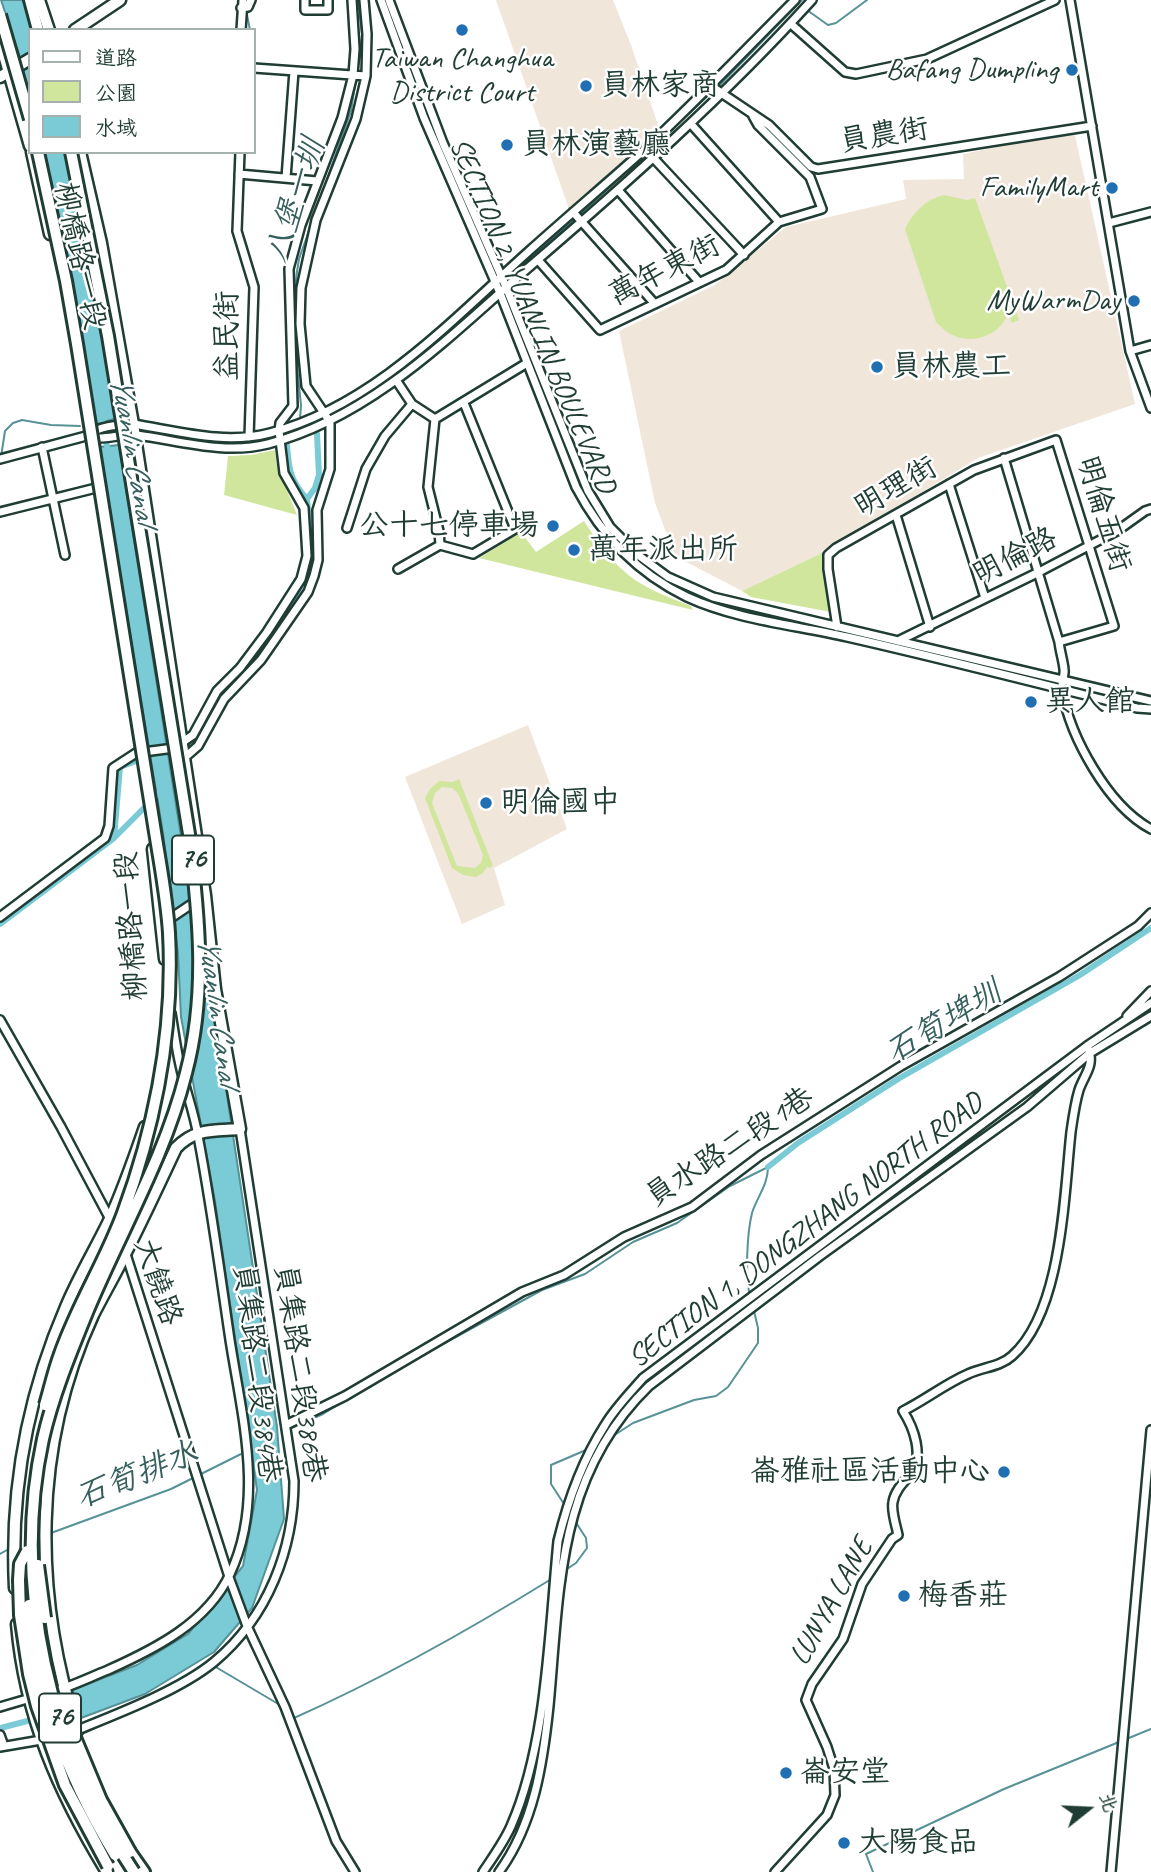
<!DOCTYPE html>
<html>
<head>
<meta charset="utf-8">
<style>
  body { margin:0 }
  #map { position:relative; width:1151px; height:1872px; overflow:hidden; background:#fff; font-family:Caveat,"LXGW WenKai TC",sans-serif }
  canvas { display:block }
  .legend { position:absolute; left:28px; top:28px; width:228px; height:126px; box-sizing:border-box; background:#fff; border:2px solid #a5b1ae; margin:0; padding:9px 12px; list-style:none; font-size:21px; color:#1f3d34 }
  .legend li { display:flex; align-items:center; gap:14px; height:35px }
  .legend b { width:35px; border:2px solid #a5b1ae }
  .north { position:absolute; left:1053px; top:1774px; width:70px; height:70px; -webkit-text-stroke:5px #fff; paint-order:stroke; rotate:72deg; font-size:19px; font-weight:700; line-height:28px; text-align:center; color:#1f3d34 }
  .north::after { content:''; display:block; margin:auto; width:24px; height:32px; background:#1f3d34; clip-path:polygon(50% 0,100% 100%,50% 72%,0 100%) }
</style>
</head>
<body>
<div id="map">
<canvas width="1151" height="1872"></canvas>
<ul class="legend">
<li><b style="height:9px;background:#fff"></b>道路</li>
<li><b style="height:19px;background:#cfe69c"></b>公園</li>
<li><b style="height:19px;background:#7bcbd7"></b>水域</li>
</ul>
<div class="north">北</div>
</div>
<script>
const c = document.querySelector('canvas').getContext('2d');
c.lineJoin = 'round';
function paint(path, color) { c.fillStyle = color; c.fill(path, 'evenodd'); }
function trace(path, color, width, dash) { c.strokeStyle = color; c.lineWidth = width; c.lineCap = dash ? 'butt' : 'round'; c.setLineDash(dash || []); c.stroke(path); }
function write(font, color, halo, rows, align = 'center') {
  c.font = font + ' Caveat,"LXGW WenKai TC",sans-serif'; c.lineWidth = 5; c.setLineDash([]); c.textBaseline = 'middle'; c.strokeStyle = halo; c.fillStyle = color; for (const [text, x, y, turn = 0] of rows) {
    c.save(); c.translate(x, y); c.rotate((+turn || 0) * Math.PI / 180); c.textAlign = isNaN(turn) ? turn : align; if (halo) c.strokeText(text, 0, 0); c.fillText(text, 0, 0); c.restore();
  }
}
const built = new Path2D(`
  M496,0H613L631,45L659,128L569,209Z
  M1074,131L1135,404L978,458L824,552L742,591L675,556L655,503L619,331L715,285L786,227L906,199L903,180L964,179L963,154Z
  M528,725L567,829L494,868L505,905L462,924L405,777Z`);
const green = new Path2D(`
  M944,195L967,200L975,198L1019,320L1012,323L1008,313C1002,333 975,345 955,336C947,333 942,328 936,322L905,229C913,212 926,199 944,195Z
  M275,450L277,466L297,515L224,495L228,456L251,455Z
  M584,521C619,574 633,584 691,606L693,610L479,558L521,532L536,552Z
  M824,552L831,612L751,597L742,591Z
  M459,779L493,866L489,868L488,866L483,873L476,877L463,875L452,868L425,798L430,789L439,781L453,782ZM442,787L452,788L458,793L483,855L481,863L475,868L457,866L432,803L435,793Z`);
const water = new Path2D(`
  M1,0H26L35,30H30V101L19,54Z
  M42,152H65L82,225L117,418L94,425L70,277Z
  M119,445L189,887L220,1049L277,1427L284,1519L252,1608L214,1652L145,1694L81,1718L72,1690L137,1665L188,1634L243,1566L257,1490L215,1201L181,1017L178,953L163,833L99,447Z`);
const stream = new Path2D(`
  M246,10L250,30
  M807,10L828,25L836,23L867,0
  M357,72L362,35L358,0
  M718,87L802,0
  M651,149L713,91
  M579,215L647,153
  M506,280L575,219
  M384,381L430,348L496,289
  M329,417L368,391
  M300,419L301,405C296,357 290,308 299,259L351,111L356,78
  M313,424L324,419
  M1,457L5,431L13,423L22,420L51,425L80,426
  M399,1368L542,1290L585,1274L633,1242L677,1223L730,1186L768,1167C768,1185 757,1197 752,1213C747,1234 745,1275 750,1296
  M289,1429L323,1414L382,1378
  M613,1436L633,1423L694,1400L716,1396L728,1387L758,1343V1328L754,1311
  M201,1474L241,1454
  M564,1504L551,1484V1465L586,1450
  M51,1533L171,1489L193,1478
  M0,1554L7,1550
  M567,1569L576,1563L587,1548L586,1538L575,1521
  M214,1666L280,1705L287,1721H289
  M294,1718C384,1678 469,1630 553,1578
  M1124,1740L1151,1729
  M873,1872L866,1854L1004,1789L1119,1742`);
const canal = new Path2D(`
  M101,414L108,452
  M287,446C289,470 290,480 307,499
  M188,751L223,693L252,663L298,592L309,566L310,531L307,499L315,488L319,475L317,434
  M114,838L162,790
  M0,924L114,838L120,767L136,761
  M768,1167L798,1143L898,1079L1080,975L1151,928
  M0,1728L39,1718`);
const minor = new Path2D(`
  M305,0V10H328V0
  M381,0L424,118L500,293L576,487C601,535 637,573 687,597C737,620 795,625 847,637C944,659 1041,684 1137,708L1151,709
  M389,0L443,143L506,287L588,491L610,527L638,555L668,577L713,597L1151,701
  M1070,0L1130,351L1151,408
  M241,8L248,7L251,0
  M791,24L845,72L856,74L927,59L1055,0
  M241,30L243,0
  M254,68L366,76
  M711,86L769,125L811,167L818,169L1092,126
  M691,124L779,222
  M645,149L744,255
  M240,152L237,231L254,287L249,437
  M239,174L317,181
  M286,178L294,71
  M618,190L699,282
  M573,212L655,304
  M1109,223L1151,212
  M538,260L600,330L726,270L779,222L822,209L810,177L758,125L753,116
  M1130,351L1151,345
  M396,380L412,404L435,419L527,363
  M435,419L428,487L439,531L440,545
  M90,437C103,441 122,433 137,435C181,441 224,455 268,444C371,417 450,336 528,268C627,183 724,97 812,0
  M42,447L65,555
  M1004,458L1059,642C1060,651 1063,660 1064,669C1065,676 1061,683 1062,690C1070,737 1108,806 1151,829
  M0,459L86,436C99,426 117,425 133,424C178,431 225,445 270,433C373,406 452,320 528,252C567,217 606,184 644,150C696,102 745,50 795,0
  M949,484L985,598
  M0,512L96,488
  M896,515L930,627
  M347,528L366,469L385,436L412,404
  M440,545L473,554L515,529L464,403
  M398,569L440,545
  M837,627L828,569V555L836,548L974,470L1056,440L1114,626L1059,642
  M898,641L1039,572L1117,531L1145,511L1151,509
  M183,759L198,746L224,699L261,660L308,592L314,576L318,560L317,510L330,469V422L306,386L300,324L301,288L316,220L356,119L366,76L367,34L364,0
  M0,917L105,838L109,826L113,768L136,753L174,748L193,735L217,691L240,668L267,632L301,579L307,556L304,508L284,473L279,431L280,423L293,406L289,269L301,225L342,118L353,75L355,49L352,0
  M165,922L199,899
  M1127,1016L1151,991
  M0,1020L61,1127L111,1221
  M125,1251L230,1580L247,1626L285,1707L336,1841L355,1872
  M286,1425L345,1396L522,1292L564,1275L624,1237L692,1207L761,1155L901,1066L1059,977L1138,926L1151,913
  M49,1693C70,1687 88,1678 108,1670C155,1649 207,1623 230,1574C265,1500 242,1417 230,1340C220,1272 211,1204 198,1136C194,1112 185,1089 180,1065C176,1048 174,1030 171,1013
  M0,1707L34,1697
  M75,1731C117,1714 180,1690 214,1662C268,1617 294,1549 294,1481L240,1129
  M0,1735L4,1746
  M0,1747L47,1739
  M483,1872C493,1857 504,1842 511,1826C547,1744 549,1631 558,1541C568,1500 582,1461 605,1425C615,1408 630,1393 643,1378L1087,1046L1151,1003
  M499,1872C534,1824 543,1764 549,1706C560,1588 557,1475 649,1386L820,1256L1027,1107L1090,1053L1151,1016
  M775,1872L827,1815L835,1795L834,1769L827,1747L806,1700L812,1684L843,1639L862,1584L892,1539L898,1535C896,1525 891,1511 893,1502C895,1490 904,1482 911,1474C924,1456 914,1428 903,1411C925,1400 945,1384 968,1374C983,1367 1000,1367 1012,1356C1062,1312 1064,1196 1071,1132C1073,1118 1075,1103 1079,1090C1084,1075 1094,1067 1089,1050
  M1111,1872L1151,1430`);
const major = new Path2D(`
  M39,0L49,30
  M75,30L120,0
  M0,41L30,146
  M0,77L30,59
  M32,152L50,234
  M153,849L165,959
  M15,1588C10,1490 27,1397 66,1307C78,1278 95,1250 109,1221C123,1191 134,1159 145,1127
  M17,1624C25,1717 59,1793 107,1872
  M77,1731C33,1595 32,1447 93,1315C103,1295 115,1275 125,1254C143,1219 159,1184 176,1148C195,1128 213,1131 240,1129L215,989L205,895L133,424L101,243L80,152`);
const highway = new Path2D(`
  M30,0L38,30
  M130,1852L144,1872`);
const highwayBridge = new Path2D(`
  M0,15L30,119
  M38,152L66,281L77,344L156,838C161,869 167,901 169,933C174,1029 156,1123 123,1213C105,1262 77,1305 60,1354C54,1370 50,1388 45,1405
  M71,152L108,336L189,834C199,915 207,994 186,1073C165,1157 121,1231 88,1310C71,1352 53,1395 43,1439C11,1587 50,1748 134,1872
  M27,1551L20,1564L19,1580L20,1615L29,1674L37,1706L65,1785L108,1866
  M38,1565L45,1618
  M29,1605C35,1694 69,1779 115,1855
  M66,1716L101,1800L130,1852`);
const markers = [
  [462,30,7,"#1f6fb2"],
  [1072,70,7,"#1f6fb2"],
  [586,86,7,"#1f6fb2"],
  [507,145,7,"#1f6fb2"],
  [1112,188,7,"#1f6fb2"],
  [1134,301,7,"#1f6fb2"],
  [877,367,7,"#1f6fb2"],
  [553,526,7,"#1f6fb2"],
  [574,550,7,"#1f6fb2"],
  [1031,702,7,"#1f6fb2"],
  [486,803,7,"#1f6fb2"],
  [1004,1472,7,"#1f6fb2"],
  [904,1596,7,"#1f6fb2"],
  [786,1773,7,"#1f6fb2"],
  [844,1843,7,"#1f6fb2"]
];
const shields = [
  [193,860,42],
  [60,1718,42]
];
const shieldNames = [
  ["76",193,860],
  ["76",60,1718]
];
const poiNames = [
  ["Taiwan Changhua",462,59,"center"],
  ["District Court",462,93,"center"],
  ["Bafang Dumpling",1058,70,"right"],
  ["員林家商",600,86],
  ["員林演藝廳",521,145],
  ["FamilyMart",1098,188,"right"],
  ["MyWarmDay",1120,301,"right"],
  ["員林農工",891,367],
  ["公十七停車場",539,526,"right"],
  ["萬年派出所",588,550],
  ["異人館",1045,702],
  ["明倫國中",500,803],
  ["崙雅社區活動中心",990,1472,"right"],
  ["梅香莊",918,1596],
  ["崙安堂",800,1773],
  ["大陽食品",858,1843]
];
const streetNames = [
  ["員農街",884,136,-9],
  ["柳橋路一段",79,256,78],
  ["萬年東街",665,271,-27],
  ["SECTION 2, YUANLIN BOULEVARD",532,316,67],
  ["益民街",228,336,-90],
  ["明理街",896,488,-30],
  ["明倫五街",1103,514,73],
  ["明倫路",1015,557,-27],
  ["柳橋路一段",132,926,-94],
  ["員水路二段1巷",730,1148,-33],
  ["SECTION 1, DONGZHANG NORTH ROAD",806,1231,-37],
  ["大饒路",157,1282,71],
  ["員集路二段384巷",256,1373,83],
  ["員集路二段386巷",299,1373,82],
  ["LUNYA LANE",832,1602,-61]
];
const waterNames = [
  ["八堡一圳",296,201,-72],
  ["Yuanlin Canal",132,450,80],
  ["Yuanlin Canal",217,1011,82],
  ["石筍埤圳",944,1023,-31],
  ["石筍排水",137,1476,-22]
];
paint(built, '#f1e6da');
paint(green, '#cfe69c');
paint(water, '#7bcbd7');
trace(water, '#569296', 2);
trace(stream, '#569296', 2);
trace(canal, '#7bcbd7', 6);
trace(minor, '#1f3d34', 12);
trace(major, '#1f3d34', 15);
trace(highway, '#1f3d34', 16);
trace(minor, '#fff', 7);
trace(major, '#fff', 10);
trace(highway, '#fff', 10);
trace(highwayBridge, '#1f3d34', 16, []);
trace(highwayBridge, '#fff', 10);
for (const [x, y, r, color] of markers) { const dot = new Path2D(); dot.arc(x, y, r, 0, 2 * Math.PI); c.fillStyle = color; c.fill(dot); trace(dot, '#fff', 2.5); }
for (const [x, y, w] of shields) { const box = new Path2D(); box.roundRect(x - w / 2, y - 24.5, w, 49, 5); c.fillStyle = '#fff'; c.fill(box); trace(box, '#1f3d34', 2); }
write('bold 28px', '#1f3d34', null, shieldNames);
write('30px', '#1f3d34', '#fff', poiNames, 'left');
write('30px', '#1f3d34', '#fff', streetNames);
write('italic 32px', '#36605d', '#fff', waterNames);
</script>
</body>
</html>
